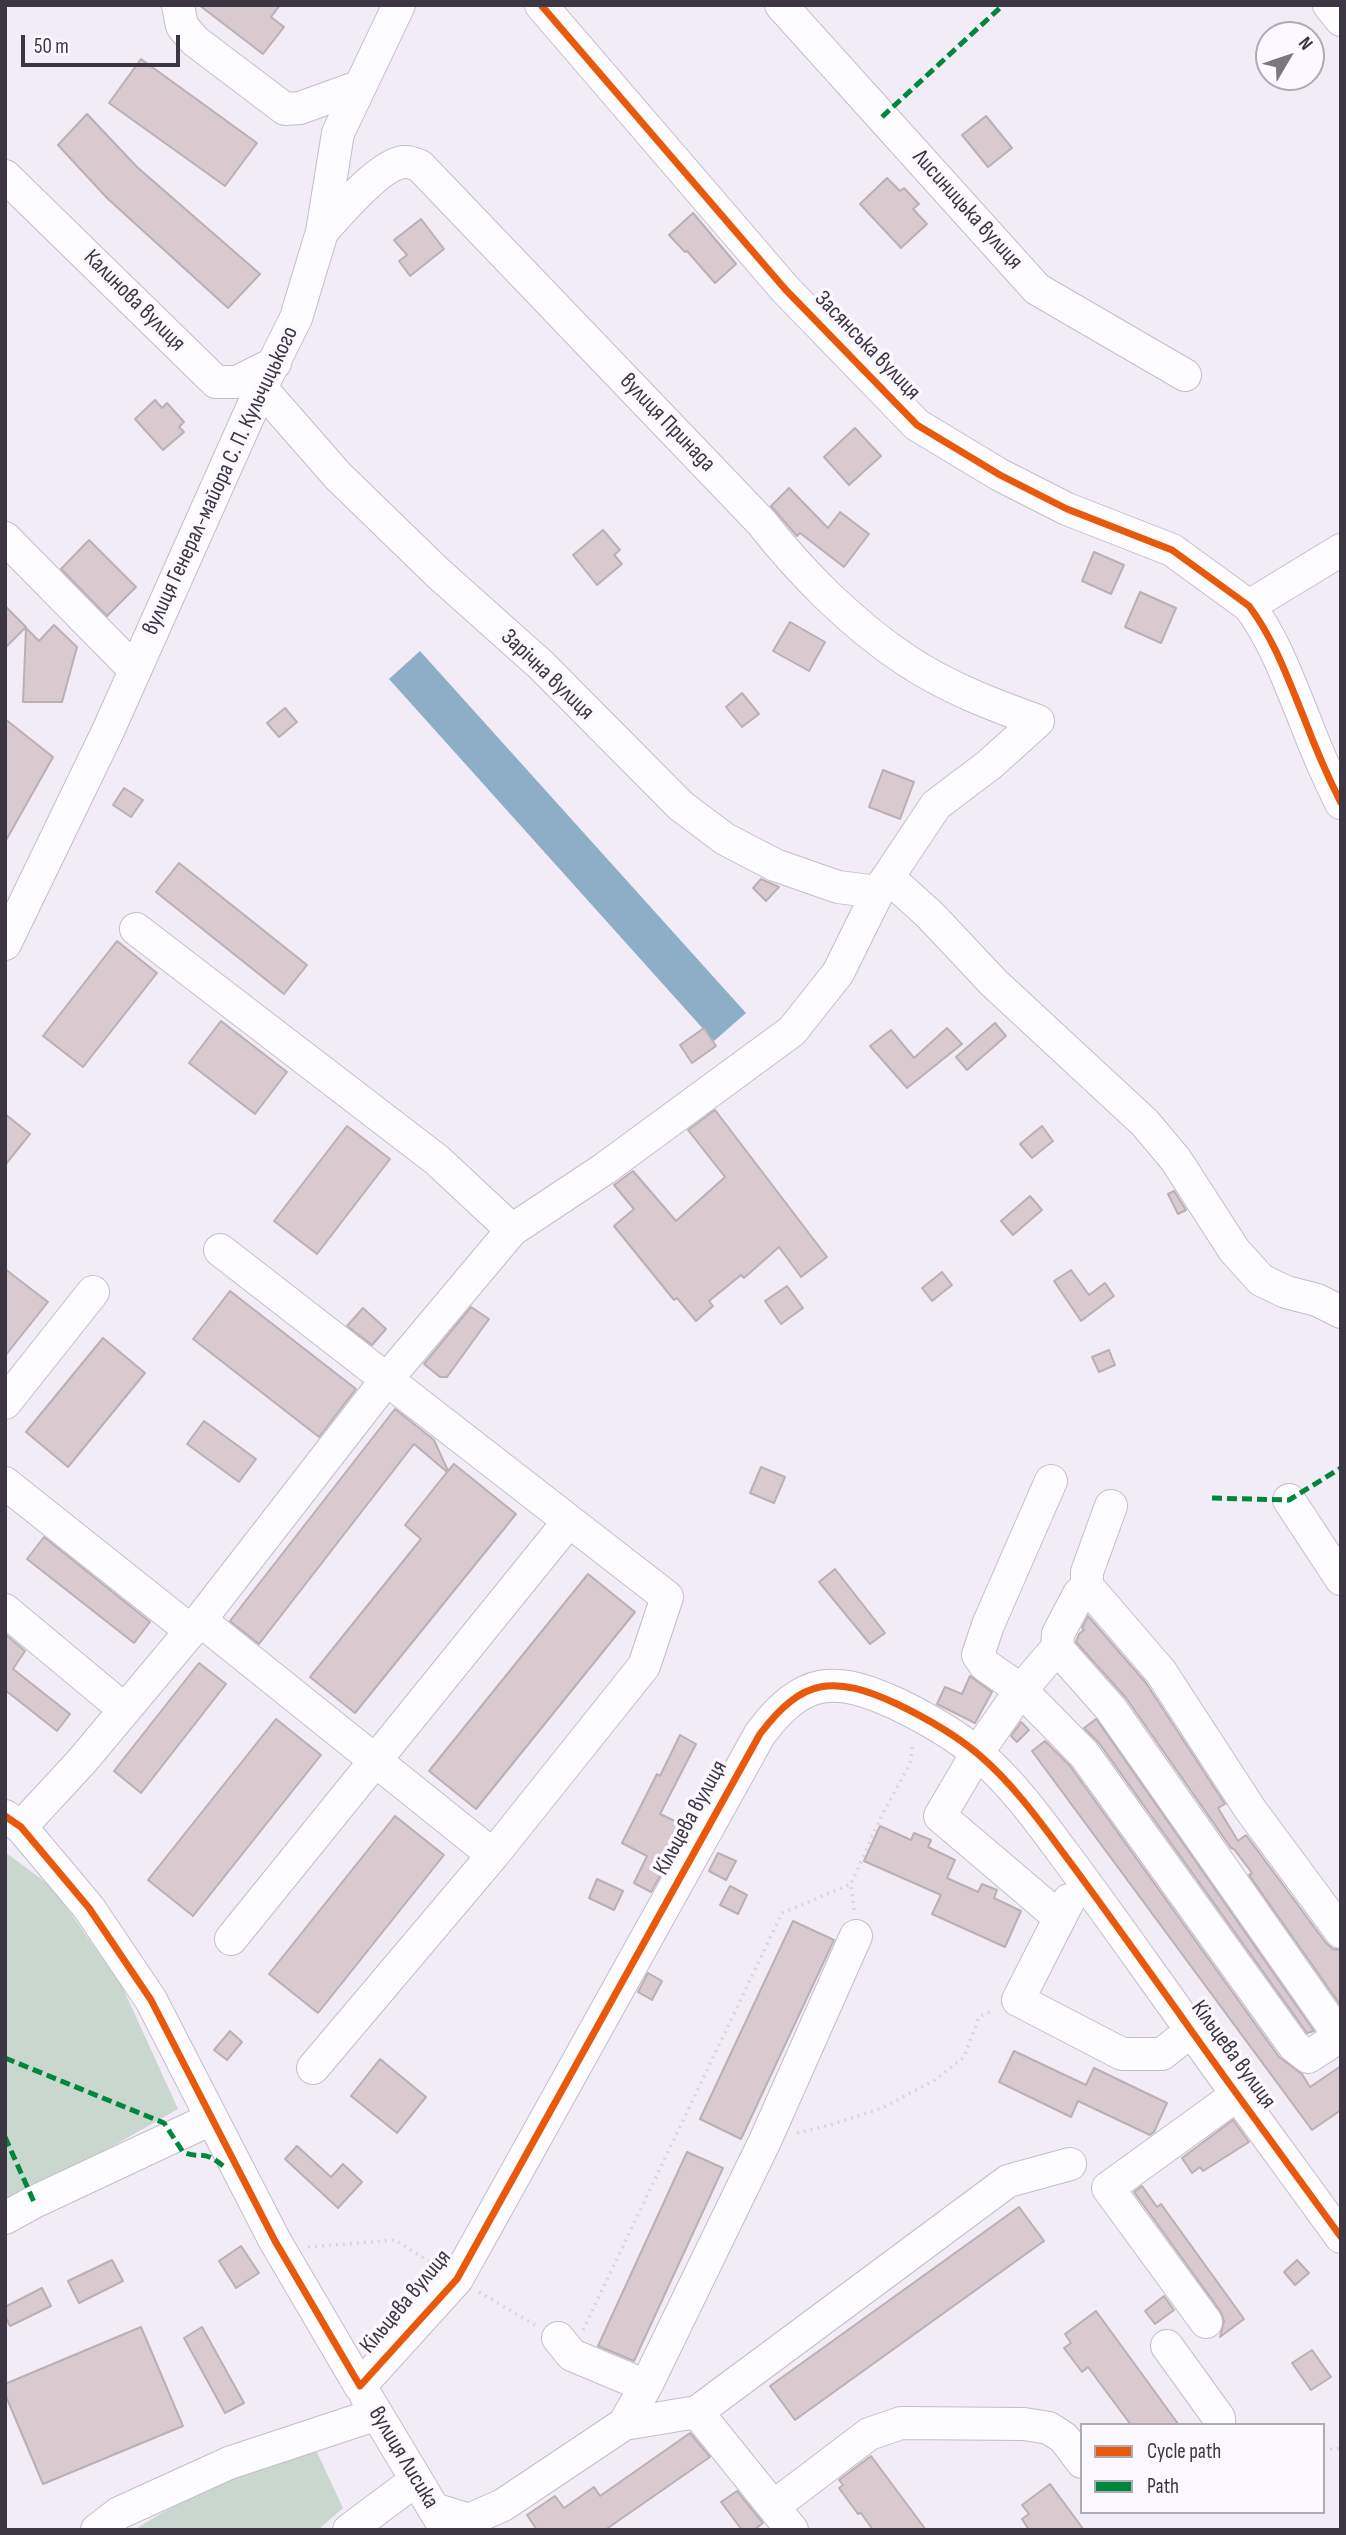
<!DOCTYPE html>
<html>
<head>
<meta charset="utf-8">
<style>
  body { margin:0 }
  #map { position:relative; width:1346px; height:2535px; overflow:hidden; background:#f2ecf7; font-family:"Sofia Sans Condensed",sans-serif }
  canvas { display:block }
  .frame { position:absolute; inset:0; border:7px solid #3c3643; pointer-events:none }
  .legend { position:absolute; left:1080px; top:2423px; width:245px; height:91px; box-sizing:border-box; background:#fbf8ff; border:2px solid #afaab4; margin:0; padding:9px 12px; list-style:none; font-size:21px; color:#3c3643 }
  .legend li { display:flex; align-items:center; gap:14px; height:35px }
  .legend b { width:35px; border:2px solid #afaab4 }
  .north { position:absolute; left:1255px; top:21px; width:70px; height:70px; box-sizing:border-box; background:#fbf8ff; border:2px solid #afaab4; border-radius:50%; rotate:51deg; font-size:19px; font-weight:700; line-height:28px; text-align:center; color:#3c3643 }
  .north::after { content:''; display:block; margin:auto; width:24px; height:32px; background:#7c7682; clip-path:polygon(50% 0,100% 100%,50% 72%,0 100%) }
  .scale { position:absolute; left:21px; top:35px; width:159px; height:32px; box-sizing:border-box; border:4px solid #3c3643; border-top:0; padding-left:9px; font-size:21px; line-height:24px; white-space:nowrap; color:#3c3643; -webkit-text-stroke:5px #fbf8ff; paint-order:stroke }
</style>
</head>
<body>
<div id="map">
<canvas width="1346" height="2535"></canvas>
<div class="frame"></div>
<ul class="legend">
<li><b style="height:9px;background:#e8590c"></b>Cycle path</li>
<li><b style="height:9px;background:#00873e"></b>Path</li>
</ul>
<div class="north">N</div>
<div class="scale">50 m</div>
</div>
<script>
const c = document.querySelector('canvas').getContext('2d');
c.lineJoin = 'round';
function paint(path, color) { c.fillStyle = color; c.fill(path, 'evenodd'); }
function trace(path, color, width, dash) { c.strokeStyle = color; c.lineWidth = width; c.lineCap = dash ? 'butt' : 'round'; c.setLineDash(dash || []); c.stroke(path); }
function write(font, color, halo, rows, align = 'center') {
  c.font = font + ' "Sofia Sans Condensed",sans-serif'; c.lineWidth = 7; c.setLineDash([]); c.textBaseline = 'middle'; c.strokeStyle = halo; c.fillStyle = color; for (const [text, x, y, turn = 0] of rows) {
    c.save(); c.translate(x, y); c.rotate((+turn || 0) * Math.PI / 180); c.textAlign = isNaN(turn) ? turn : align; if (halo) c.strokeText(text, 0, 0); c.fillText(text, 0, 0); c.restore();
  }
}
const green = new Path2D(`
  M5,1852L52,1887L122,1986L178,2109L69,2171L5,2200Z
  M315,2448L343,2508L318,2530H134C192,2493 250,2470 315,2448Z`);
const water = new Path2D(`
  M420,651L746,1013L714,1041L389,679Z`);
const building = new Path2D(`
  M199,5H280L271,17L284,27L263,54Z
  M141,59L257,143L225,186L109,103Z
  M87,114L137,167L260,274L228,308L107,198L58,145Z
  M986,116L1012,148L988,167L962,135Z
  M887,178L900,191L904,188L919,204L913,209L927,224L901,248L860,204Z
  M693,213L736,264L715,283L687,251L685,252L669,235Z
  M421,219L444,249L410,276L399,261L407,255L394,240Z
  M155,400L162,408L167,403L184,422L179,427L184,432L163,450L135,419Z
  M855,428L881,456L849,485L824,457Z
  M789,488L828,528L840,512L869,534L844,567L800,533L797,536L771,506Z
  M603,530L620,550L614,555L622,564L597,585L573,555Z
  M89,540L136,587L107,616L61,569Z
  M1094,552L1124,565L1111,594L1082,581Z
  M1140,592L1176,608L1161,643L1125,627Z
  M5,606L26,627L5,648Z
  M790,622L825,642L809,671L773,651Z
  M54,625L77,647L62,702H23L26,628L39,641Z
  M742,693L759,714L742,727L726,707Z
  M285,708L297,722L279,737L267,723Z
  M5,719L53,757L5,842Z
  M883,770L914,782L900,819L869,807Z
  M124,788L143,800L131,817L113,805Z
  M179,863L307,965L284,994L156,892Z
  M761,879L779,887L766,901L753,888Z
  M117,941L157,973L83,1067L43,1036Z
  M221,1021L287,1072L255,1114L189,1063Z
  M995,1023L1006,1036L967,1070L956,1057Z
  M704,1028L716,1046L692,1063L680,1045Z
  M947,1028L962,1044L907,1088L870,1046L891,1030L914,1058Z
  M715,1110L827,1257L801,1277L779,1247L744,1278L741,1275L709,1301L713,1306L696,1321L677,1298L674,1300L614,1226L634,1209L614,1185L633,1171L676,1221L725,1177L688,1130Z
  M5,1114L30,1134L5,1165Z
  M347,1126L390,1159L317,1254L274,1221Z
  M1042,1126L1053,1141L1032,1158L1020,1144Z
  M1174,1191L1186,1210L1178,1214L1168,1194Z
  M1030,1196L1042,1210L1013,1235L1001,1221Z
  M5,1269L48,1302L5,1356Z
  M1071,1270L1089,1295L1105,1283L1114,1296L1081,1321L1054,1281Z
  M942,1272L952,1285L932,1301L922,1288Z
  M787,1286L803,1308L781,1324L765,1301Z
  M230,1291L356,1389L319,1437L193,1339Z
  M471,1307L489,1319L447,1377H440L424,1364Z
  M363,1308L386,1329L372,1345L347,1326Z
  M103,1338L145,1373L68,1467L26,1432Z
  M1109,1350L1115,1365L1099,1372L1092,1357Z
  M395,1409L434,1440L448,1471L454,1464L516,1514L355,1713L310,1677L421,1539L405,1525L447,1472L414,1444L259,1644L230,1621Z
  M204,1421L256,1459L239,1482L187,1444Z
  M761,1467L785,1477L774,1503L750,1493Z
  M44,1537L150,1622L134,1643L27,1559Z
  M835,1569L885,1633L870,1644L819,1582Z
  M588,1574L635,1612L476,1809L429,1771Z
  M1088,1616L1146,1683L1225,1804L1218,1808L1238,1841L1246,1835L1326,1943L1333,1949L1341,1950V2006L1249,1875L1252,1873L1234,1849L1231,1848L1126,1698L1076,1642L1079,1634L1084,1630L1082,1628Z
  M5,1634L25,1651L13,1669L70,1714L57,1731L5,1690Z
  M199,1663L226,1684L141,1793L114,1771Z
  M970,1676L992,1692L975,1723L937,1704L945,1687L962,1694Z
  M276,1719L321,1755L193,1916L148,1880Z
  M1096,1719L1097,1720L1314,2031L1307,2033L1099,1743L1084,1728Z
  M1021,1722L1029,1730L1017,1742L1011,1736Z
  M680,1735L696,1744L660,1814L681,1824L663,1863L667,1864L651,1892L634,1883L647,1856L622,1843L657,1774L660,1776Z
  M1045,1741L1070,1766L1279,2057L1302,2074L1310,2087L1341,2066V2110L1312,2130L1032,1751Z
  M395,1816L444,1855L318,2013L269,1974Z
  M880,1826L911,1840L914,1833L931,1840L928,1847L955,1860L947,1878L978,1892L982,1884L997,1890L994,1898L1021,1911L1005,1947L932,1914L941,1895L864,1861Z
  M718,1853L736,1861L726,1880L709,1871Z
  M597,1879L623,1891L614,1910L589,1898Z
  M730,1886L747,1895L738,1914L720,1905Z
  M793,1921L834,1940L741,2139L700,2119Z
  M648,1973L662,1981L652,2000L638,1992Z
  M230,2031L242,2042L227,2060L214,2050Z
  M1014,2051L1086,2085L1094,2068L1167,2103L1154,2132L1150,2135L1078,2101L1071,2117L999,2082Z
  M380,2059L426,2097L397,2133L351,2096Z
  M1233,2120L1249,2142L1203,2171L1200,2167L1192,2173L1182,2158Z
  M297,2146L331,2177L343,2164L362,2182L338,2208L285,2159Z
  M687,2152L723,2168L634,2361L598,2346Z
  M1142,2186L1157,2207L1161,2204L1244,2319L1220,2337L1224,2321L1221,2312L1134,2192Z
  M1019,2207L1044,2241L795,2420L770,2386Z
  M241,2246L259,2273L236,2288L219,2261Z
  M112,2260L123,2281L79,2303L68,2281Z
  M1297,2260L1309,2273L1295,2285L1284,2272Z
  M42,2288L51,2306L10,2326L5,2316V2307Z
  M1164,2296L1174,2310L1155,2324L1145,2311Z
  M1096,2311L1179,2425H1131L1088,2367L1082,2372L1064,2348L1071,2343L1065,2334Z
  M141,2327L183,2426L43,2484L5,2394V2384Z
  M202,2327L244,2403L225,2413L184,2338Z
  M1312,2350L1331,2377L1311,2390L1292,2363Z
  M690,2433L710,2457L605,2530H537L527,2515L555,2496L564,2508L594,2487L600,2496Z
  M871,2456L926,2530H873L861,2513L858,2514L839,2488L843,2485L839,2480Z
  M1050,2484L1084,2530H1029L1022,2519L1029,2514L1022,2505Z
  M737,2491L763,2523L754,2530H742L721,2502Z`);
const path = new Path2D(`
  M854,1910L851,1884L883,1813L910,1764L913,1743
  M797,2133L830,2125L882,2108L935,2080L964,2057L979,2017L994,2010
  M308,2247L395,2240L436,2266
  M479,2292L535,2325
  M583,2330L782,1913L851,1884
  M1323,2450L1341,2448`);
const minor = new Path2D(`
  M178,5L182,26L195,41L285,109L300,108L358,87
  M541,5L785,289L917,425L1000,475L1067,509L1172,550L1249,606C1274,639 1288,679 1304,718C1315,747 1327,775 1341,803
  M781,5L1037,289L1185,375
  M1329,5L1341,20
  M5,176L216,382H237L275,363
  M261,388L338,476L438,573L541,665L681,806L725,839L775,865L838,887L878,892
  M5,538L135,670
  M1249,606L1341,550
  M888,877L930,915L994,983L1145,1123L1176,1160L1234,1250L1261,1280L1286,1292L1317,1300L1341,1312
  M136,929L437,1160L512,1230
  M5,944L108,731L261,388L296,318L322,232L338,133L399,5
  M220,1250L667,1597L644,1666L493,1855L313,2068
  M5,1403L93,1292
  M1051,1481L988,1625L978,1655L985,1665L1021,1690L1084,1754L1294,2046L1308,2057L1339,2037
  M5,1483L191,1631
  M1289,1500L1341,1579
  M1111,1506L1087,1572V1586L1161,1672L1250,1809L1341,1932
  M5,1610L125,1710
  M200,1620L493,1855
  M1057,1648L1111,1709L1341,2038
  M5,1816L21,1827L89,1908L151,2000L275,2241L360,2386L457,2279L760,1734C803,1677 834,1675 897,1704C926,1718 953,1733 978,1754C1010,1781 1036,1816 1061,1850C1100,1902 1138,1956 1176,2009C1230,2086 1286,2161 1341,2237
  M21,1827L82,1761L200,1620L387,1379L512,1230L604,1169L792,1031L838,973L878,892L936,805L989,765L1038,721C993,705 946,687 906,660C853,625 801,573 762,523L420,166C415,164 409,161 404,162C380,164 338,214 322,232
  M1069,1900L1018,2000L1122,2054H1162L1191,2031
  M1060,1918L940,1816L977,1753L1021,1690L1057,1648L1058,1634L1079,1594L1087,1586
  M231,1939L569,1521
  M5,2218L34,2202L211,2119
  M1206,2322L1108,2188L1238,2094
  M558,2338L572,2355L646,2386
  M1167,2346L1219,2418V2425
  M366,2396L444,2526
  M697,2412L792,2530
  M624,2424L646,2386L765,2141L856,1936
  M774,2506L869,2434L901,2423L1024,2424L1049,2428L1064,2438L1082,2462
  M434,2509L469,2520L503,2505L624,2424L697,2412L1008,2181L1070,2164
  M97,2530L119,2513L229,2463L377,2414
  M349,2530L416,2480`);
const quiet = new Path2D(`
  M882,117L1003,5
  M1212,1498L1289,1500L1341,1468
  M5,2058L164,2123L183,2152C201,2160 202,2148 223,2166
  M5,2137L34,2202`);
const cycleway = new Path2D(`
  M541,5L785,289L917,425L1000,475L1067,509L1172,550L1249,606C1274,639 1288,679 1304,718C1315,747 1327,775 1341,803
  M5,1816L21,1827L89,1908L151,2000L275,2241L360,2386L457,2279L760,1734C803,1677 834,1675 897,1704C926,1718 953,1733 978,1754C1010,1781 1036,1816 1061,1850C1100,1902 1138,1956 1176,2009C1230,2086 1286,2161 1341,2237`);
const streetNames = [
  ["Лисиницька вулиця",967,210,48],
  ["Калинова вулиця",134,301,45],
  ["Засянська вулиця",867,346,46],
  ["вулиця Принада",667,423,46],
  ["вулиця Генерал-майора С. П. Кульчицького",221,481,-65],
  ["Зарічна вулиця",547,675,44],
  ["Кільцева вулиця",691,1818,-61],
  ["Кільцева вулиця",1233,2055,54],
  ["Кільцева вулиця",406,2302,-50],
  ["вулиця Лисика",403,2458,59]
];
paint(green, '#c9d7ce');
paint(water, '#8eaec7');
paint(building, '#d8cace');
trace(building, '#bab0b4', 2);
trace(minor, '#c4bec9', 34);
trace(path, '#d8d6da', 3.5, [2, 5]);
trace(minor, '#fdfcfe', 32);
trace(quiet, '#00873e', 5, [10, 5]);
trace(cycleway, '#e8590c', 7);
write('23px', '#3c3643', '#fbf8ff', streetNames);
</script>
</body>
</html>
